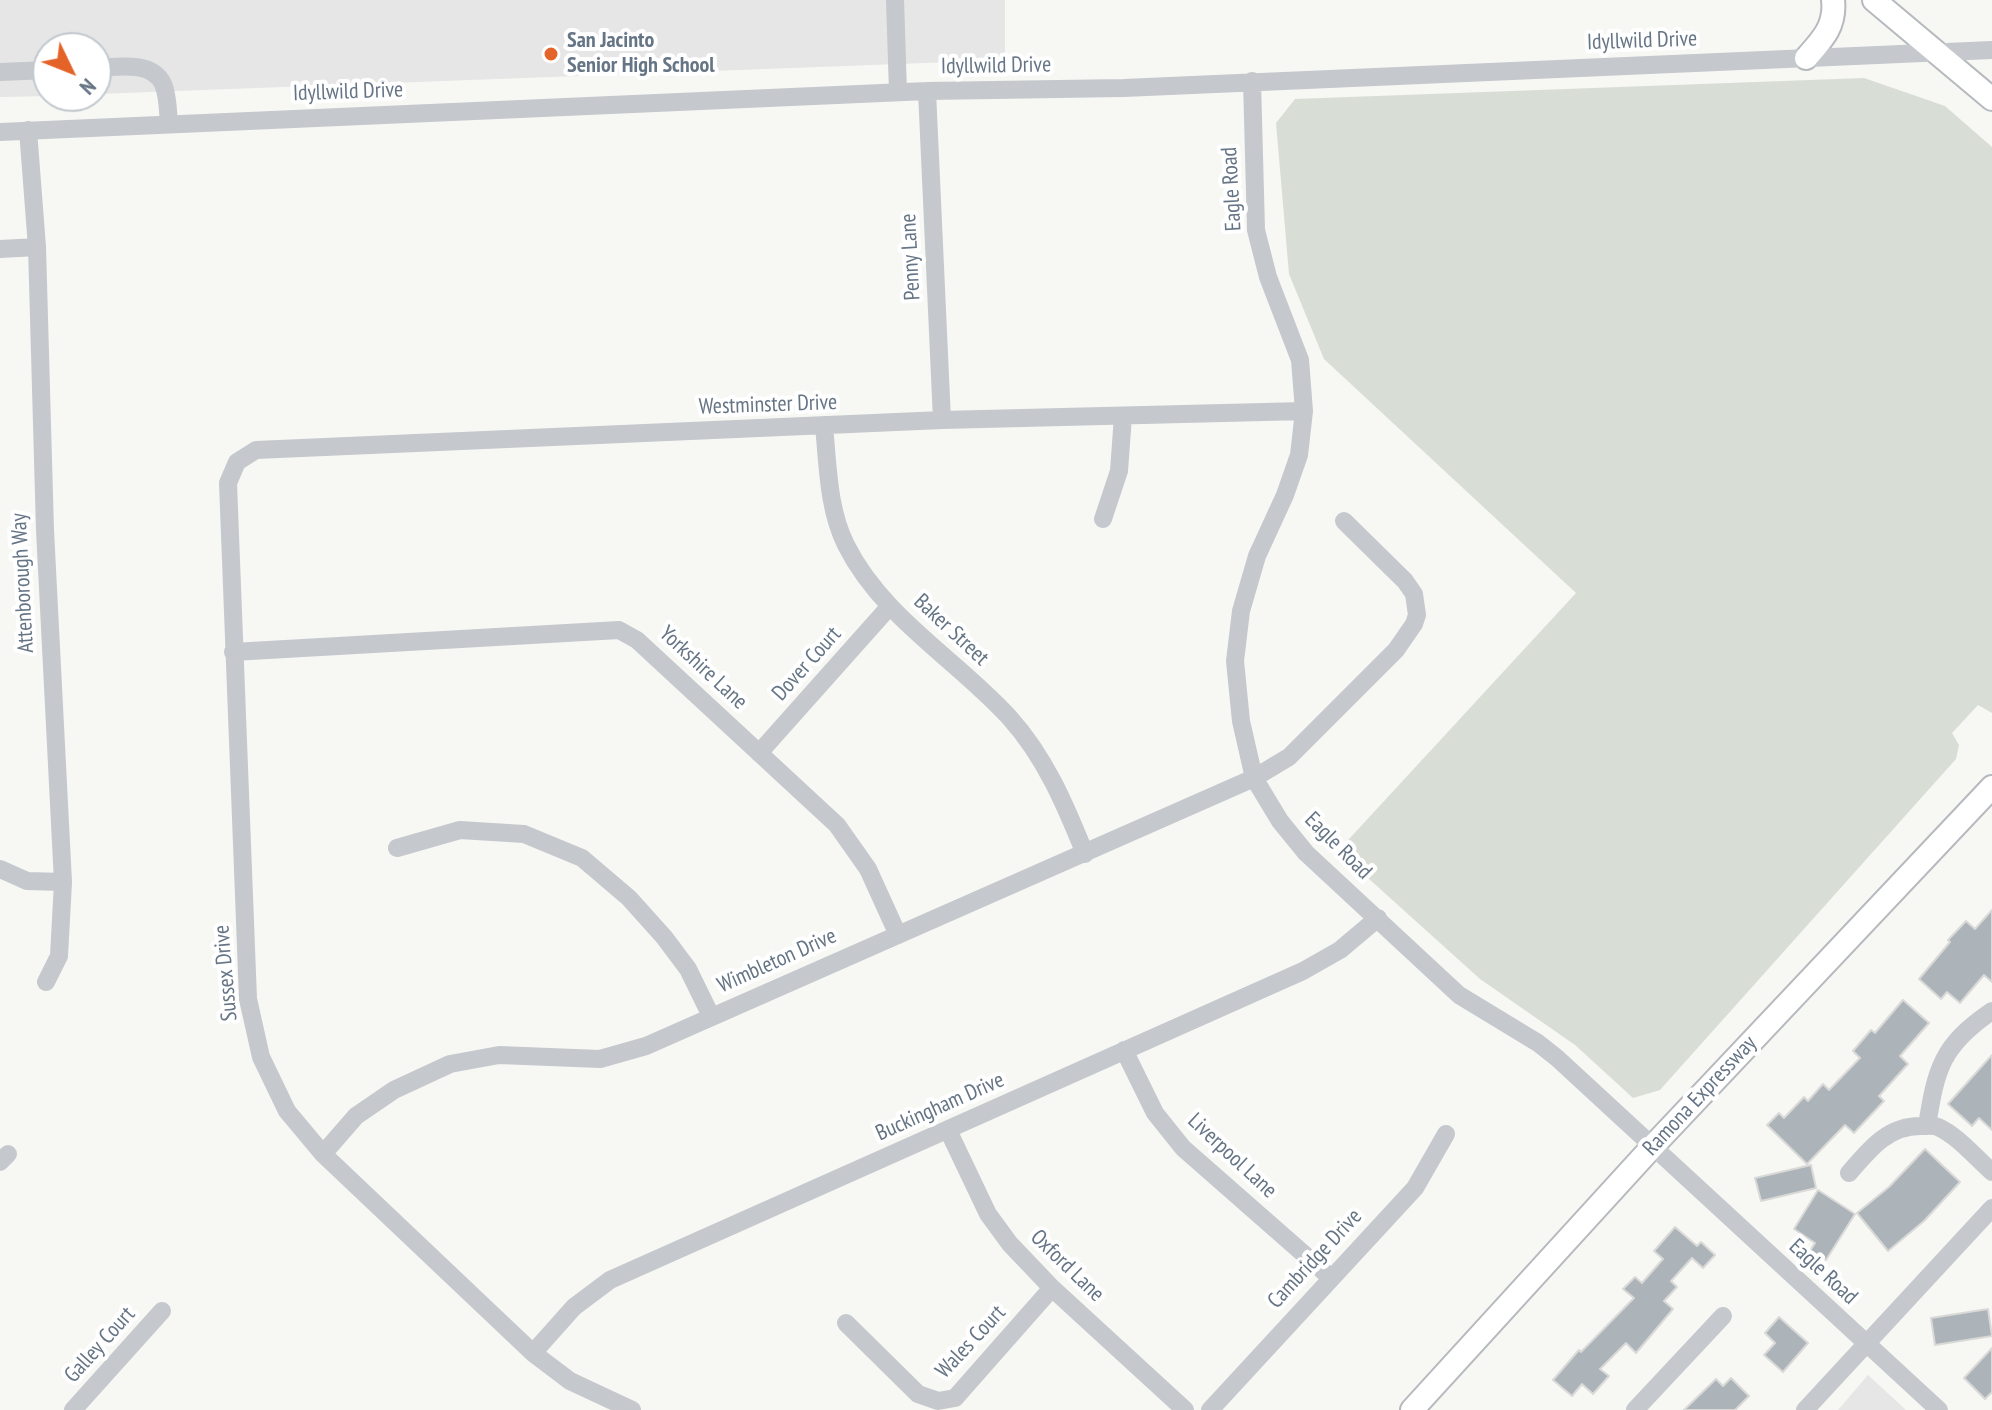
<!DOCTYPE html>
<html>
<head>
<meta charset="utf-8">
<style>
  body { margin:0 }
  #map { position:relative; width:1992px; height:1410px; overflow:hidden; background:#f7f7f4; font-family:"PT Sans Narrow",sans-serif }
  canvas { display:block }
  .north { position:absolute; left:32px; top:32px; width:80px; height:80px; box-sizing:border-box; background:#fff; border:2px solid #c2c8ce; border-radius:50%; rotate:133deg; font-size:22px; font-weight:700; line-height:32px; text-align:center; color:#667585 }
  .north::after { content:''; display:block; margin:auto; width:28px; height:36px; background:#e36328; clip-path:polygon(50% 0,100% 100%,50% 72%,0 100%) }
</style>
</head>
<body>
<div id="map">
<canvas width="1992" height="1410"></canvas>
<div class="north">N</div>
</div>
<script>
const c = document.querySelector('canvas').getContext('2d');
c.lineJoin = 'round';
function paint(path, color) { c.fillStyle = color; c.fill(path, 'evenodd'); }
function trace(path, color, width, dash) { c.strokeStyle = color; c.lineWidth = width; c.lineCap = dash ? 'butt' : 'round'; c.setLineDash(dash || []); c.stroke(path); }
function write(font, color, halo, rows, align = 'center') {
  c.font = font + ' "PT Sans Narrow",sans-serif'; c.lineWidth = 8; c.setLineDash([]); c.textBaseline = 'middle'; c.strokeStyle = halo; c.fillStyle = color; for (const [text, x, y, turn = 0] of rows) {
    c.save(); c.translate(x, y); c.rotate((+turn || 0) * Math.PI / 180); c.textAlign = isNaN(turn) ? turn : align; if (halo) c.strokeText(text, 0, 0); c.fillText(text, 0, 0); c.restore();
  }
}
const built = new Path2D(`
  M0,0H1005V60L96,94V48H48V96L0,97Z
  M1868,1375L1906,1410H1838Z`);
const green = new Path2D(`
  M1864,78L1945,106L1992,147V713L1978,705L1952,733L1959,745L1956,759L1660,1090L1633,1098L1575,1045L1480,979L1338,851L1576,593L1324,359L1289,274L1276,123L1295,99Z`);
const building = new Path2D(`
  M1992,910V982L1984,975L1960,1003L1947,992L1941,999L1919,979L1950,942L1948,940L1966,921L1975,929Z
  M1903,1000L1929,1023L1900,1056L1908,1064L1879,1096L1884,1101L1854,1133L1845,1125L1807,1164L1767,1125L1779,1113L1784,1118L1804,1097L1808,1101L1823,1084L1829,1090L1860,1058L1853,1051L1871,1030L1875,1033Z
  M1992,1055V1130L1979,1118L1972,1126L1948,1104Z
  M1925,1149L1960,1182L1924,1221L1888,1251L1857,1213L1889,1187Z
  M1811,1165L1816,1188L1761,1201L1755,1178Z
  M1818,1190L1855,1214L1826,1260L1810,1251L1815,1243L1794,1229Z
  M1675,1227L1697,1246L1701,1242L1715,1255L1703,1268L1692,1258L1671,1281L1677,1287L1664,1301L1673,1309L1636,1353L1626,1343L1600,1369L1609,1376L1593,1394L1582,1384L1572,1396L1553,1380L1579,1350L1581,1352L1634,1298L1623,1289L1635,1277L1642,1283L1663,1259L1654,1251Z
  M1988,1309L1992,1336L1935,1345L1931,1318Z
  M1779,1317L1808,1343L1783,1372L1764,1355L1775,1343L1765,1333Z
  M1992,1348V1392L1985,1399L1964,1378Z
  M1731,1378L1749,1396L1735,1410H1684L1716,1379L1723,1386Z`);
const minor = new Path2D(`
  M895,0L898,92
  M96,68C117,67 152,60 163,84C168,95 168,112 169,124
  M0,72L48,70
  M1252,81L1256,230L1268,277L1300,360L1304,411L1299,455L1285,495L1257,556L1241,611L1235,661L1241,721L1254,778L1280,821L1306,853L1459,995L1538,1043L1557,1058L1939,1410
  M927,91L942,420
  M28,130L37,247L45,530L63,882L59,956L46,982
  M0,132L927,91L1124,88L1992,50
  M0,249L37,247
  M824,426C828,466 828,509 846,545C882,617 956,659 1009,717C1045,757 1065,804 1085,854
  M1103,519L1119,471L1123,416
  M233,652L619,630L637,640L837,825L868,869L898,935
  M759,753L890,606
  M397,848L460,830L524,834L582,858L629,898L664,937L688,969L711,1016
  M0,869L27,881L63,882
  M1124,1050L1155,1113L1183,1148L1330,1277
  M1927,1126C1936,1068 1942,1045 1992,1011
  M948,1130L988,1214L1010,1244L1052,1288L1185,1410
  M323,1154L356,1116L394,1090L450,1064L499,1055L600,1059L646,1046L1254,778L1289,757L1396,650L1414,624L1417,615L1414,594L1405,581L1344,521
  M0,1162L8,1154
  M1849,1173C1869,1150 1887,1126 1920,1126C1926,1126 1933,1125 1938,1127C1958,1136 1976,1158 1992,1172
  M846,1323L918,1394L938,1401L955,1398L1052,1288
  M533,1353L574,1307L610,1280L1303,971L1340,950L1378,918
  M73,1410L162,1311
  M632,1410L570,1381L533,1353L323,1154L287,1111L261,1057L248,999L228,483L237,462L256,450L942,420L1304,411
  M1210,1410L1415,1188L1446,1134
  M1635,1410L1723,1316
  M1805,1410L1992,1208`);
const major = new Path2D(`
  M1874,0L1992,99
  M1806,58C1822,40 1836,26 1833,0
  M1412,1410L1653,1146L1992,787`);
const markers = [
  [551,54,8,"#e36328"]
];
const poiNames = [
  ["San Jacinto",567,41],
  ["Senior High School",567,66]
];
const streetNames = [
  ["Idyllwild Drive",1642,41,-2],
  ["Idyllwild Drive",996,66,-1],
  ["Idyllwild Drive",348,92,-2],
  ["Eagle Road",1232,189,-93],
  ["Penny Lane",911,257,-93],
  ["Westminster Drive",768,405,-2],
  ["Attenborough Way",23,583,-93],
  ["Baker Street",951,630,43],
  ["Dover Court",807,664,-48],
  ["Yorkshire Lane",703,668,43],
  ["Eagle Road",1338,846,45],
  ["Wimbleton Drive",777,961,-24],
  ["Sussex Drive",226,973,-95],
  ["Ramona Expressway",1700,1096,-47],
  ["Buckingham Drive",940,1107,-24],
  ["Liverpool Lane",1232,1156,43],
  ["Cambridge Drive",1315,1259,-47],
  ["Oxford Lane",1067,1266,44],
  ["Eagle Road",1823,1272,43],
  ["Wales Court",971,1342,-47],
  ["Galley Court",100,1345,-48]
];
paint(built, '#e5e6e5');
paint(green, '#d8ded5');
paint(building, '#acb3b9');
trace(building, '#d9d9d7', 2);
trace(major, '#b6babe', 26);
trace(minor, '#c5c8cc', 18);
trace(major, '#fff', 22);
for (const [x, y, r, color] of markers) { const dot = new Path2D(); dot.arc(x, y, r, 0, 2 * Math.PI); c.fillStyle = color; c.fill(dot); trace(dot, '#fff', 3); }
write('bold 22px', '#667585', '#fff', poiNames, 'left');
write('22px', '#667585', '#fff', streetNames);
</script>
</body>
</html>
